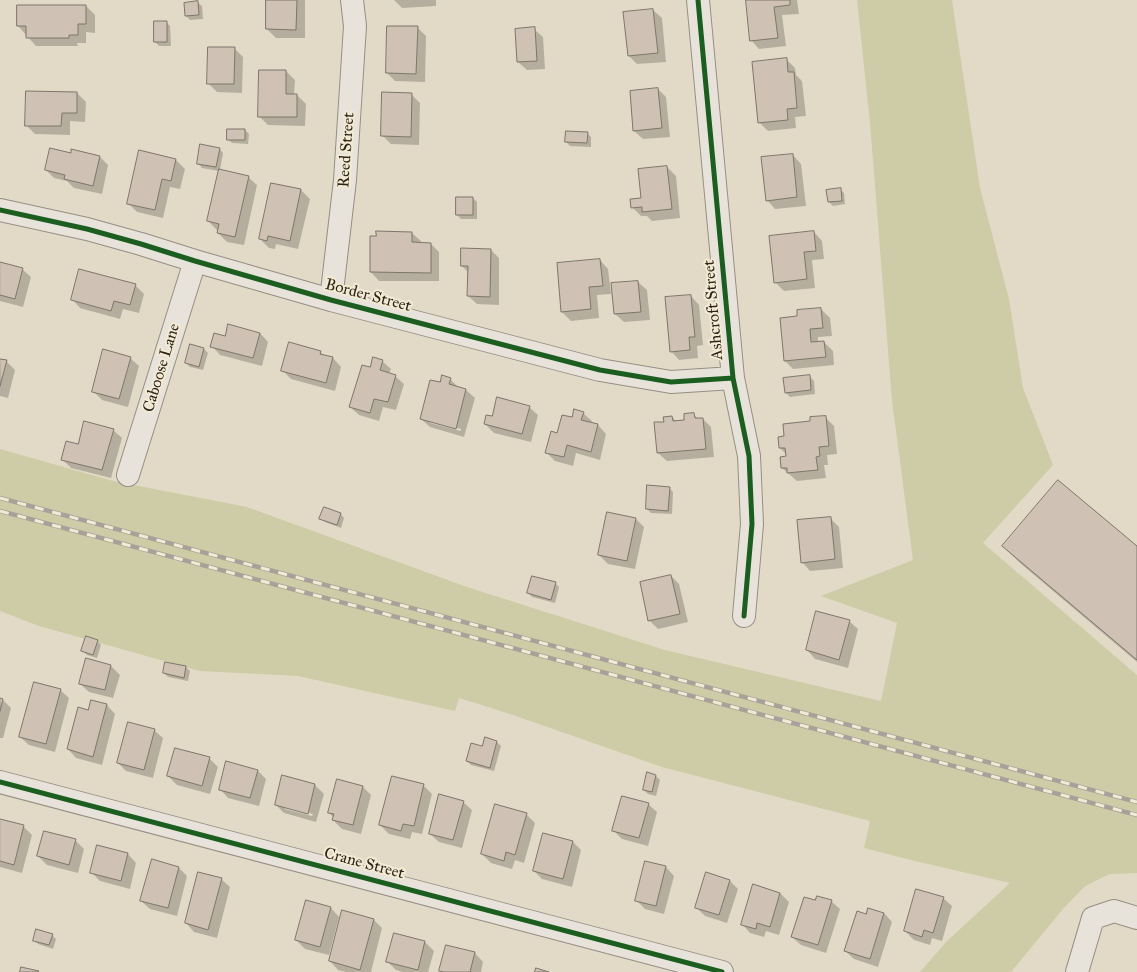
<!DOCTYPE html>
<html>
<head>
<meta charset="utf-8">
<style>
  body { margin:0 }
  canvas { display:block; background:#e2dac6 }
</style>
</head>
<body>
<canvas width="1137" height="972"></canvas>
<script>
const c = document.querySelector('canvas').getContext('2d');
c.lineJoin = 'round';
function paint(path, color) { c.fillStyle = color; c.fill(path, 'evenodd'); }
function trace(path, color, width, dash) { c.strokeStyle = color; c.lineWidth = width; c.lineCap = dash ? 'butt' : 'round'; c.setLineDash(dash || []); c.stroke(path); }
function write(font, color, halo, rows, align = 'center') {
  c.font = font + ' "IM FELL Great Primer",serif'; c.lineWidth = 4; c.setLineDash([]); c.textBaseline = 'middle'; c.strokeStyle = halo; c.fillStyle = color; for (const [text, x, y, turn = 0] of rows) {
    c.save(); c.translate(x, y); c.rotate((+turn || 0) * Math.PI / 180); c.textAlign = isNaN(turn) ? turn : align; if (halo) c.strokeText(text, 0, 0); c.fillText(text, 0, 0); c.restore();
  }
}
const green = new Path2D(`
  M857,0H952L980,188L1009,299L1023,388L1053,465L983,543L1137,675V873L1110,874L1085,886L1063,909L1011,972H920L946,942L1010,883L915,861L864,848L870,821L662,767L510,714L459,698L455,711L298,676L200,671L39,626L0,611V449L113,481L247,507L467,587L665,650L881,701L897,623L821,596L913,560L892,401L870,123Z`);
const shadow = new Path2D(`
  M267,0H305V38H276L267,29Z
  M394,0H436V6L402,8Z
  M747,0H797L799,14L782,15L786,46L759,49L751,40Z
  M197,2L202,6L203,19L190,20L186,16L185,3Z
  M86,6L95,15V33L86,32V43H77L78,46H36L18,26Z
  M653,10L662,18L666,62L637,64L629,56Z
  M166,22L170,26L171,46H159L155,42Z
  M417,27L426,36L425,82L395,81L387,73Z
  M534,29L543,37L545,69L527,70L518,62Z
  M234,48L243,57L242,93L217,92L208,83Z
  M786,59L795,68L796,75L802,81L806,116L795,117L796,128L768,131L759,122Z
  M260,71H286L295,80L294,95H297L306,104L305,126L268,125L259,116Z
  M658,89L666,97L670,137L643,139L634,131Z
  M77,93L86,102L85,122L70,121V135L35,134L26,125Z
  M411,94L420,103L419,145L391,144L382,135Z
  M245,130L249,134L248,144L232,143L228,139Z
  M587,133L591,137V147L570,146L566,142Z
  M219,148L223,153L220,170L248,177L257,185L244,245L227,242L218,233L219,230H217L208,221L219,171L202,168L198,163Z
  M139,152L176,160L185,169L180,189L170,187L163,218L137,212L128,203Z
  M71,154L100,157L108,165L102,194L74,188L67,181L54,178L46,170Z
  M793,155L801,164L806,206L775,209L767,200Z
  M667,167L676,176L680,218L652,221L647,216H641L632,207L642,199Z
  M272,184L301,190L310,199L298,249L276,244L275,249L269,248L260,239Z
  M840,189L844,193L845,204L833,206L829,202Z
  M473,198L477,202V219H461L457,215Z
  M814,232L822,241L824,259L812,260L815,288L784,291L775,282Z
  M412,233L421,241L420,244H431L439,252V281H379L371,272Z
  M491,250L499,258V305L477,304L468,296L469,273L462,266Z
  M600,260L608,269L611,294L597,295L599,318L571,321L562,312L558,264Z
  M0,263L22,269L31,277L23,307L0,301Z
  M638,282L647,290L650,320L624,322L615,314Z
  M135,285L144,294L139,313L123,309L120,319L80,308L72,299Z
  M691,296L699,305L703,345L697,346L698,358L679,360L671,351Z
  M821,309L830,318L832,336L818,337V343L824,342L833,351L834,365L793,369L785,361L798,317Z
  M260,333L268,342L262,366L220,355L212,346L225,337Z
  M204,349L208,353L203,370L190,367L186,363Z
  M320,352L325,356L333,358L341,367L335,391L291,379L283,371Z
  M130,358L139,366L128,407L102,400L93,391Z
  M0,360L6,361L15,370L8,398L0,396Z
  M382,361L391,369L389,374L395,376L404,384L396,410L383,407L379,421L359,415L350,407L370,368Z
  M810,377L814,381L815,394L790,397L785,392Z
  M450,379L459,388L466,390L475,398L464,437L430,427L421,419L441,384ZM430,421L461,429V431L430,423Z
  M529,407L538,415L531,442L494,433L485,424L493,417Z
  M583,413L592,421L591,423L598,425L606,434L600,460L576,453L573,466L555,461L546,452L557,434L573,419Z
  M694,415L698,419H703L711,427L714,457L667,461L658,453L665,423L672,417L676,421L685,420Z
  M825,417L834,426L837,454L827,455L828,465H824L826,478L797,481L782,468L781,458L787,457L786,454L780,448L811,422Z
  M113,430L122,438L111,478L71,468L62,459L79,445Z
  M669,488L673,492L672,514L651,513L647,509Z
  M340,513L344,518L341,528L325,522L321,518Z
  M635,518L644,527L635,569L608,564L599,555Z
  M830,518L839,527L843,568L810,571L802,562Z
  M1003,546L1137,547V662L1020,563Z
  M671,576L679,584L688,622L658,629L649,620Z
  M555,583L559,587L555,603L532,597L528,593Z
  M849,621L858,629L848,668L815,659L807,650Z
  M97,641L101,645L97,658L87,655L83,651Z
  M87,659L111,666L120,675L113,698L89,692L80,684Z
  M166,663L186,667L190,671L188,681L168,677L164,673Z
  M60,690L69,698L55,752L29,745L20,737Z
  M0,699L3,700L11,708L3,738H0Z
  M107,705L115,714L102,765L76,758L68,749L89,711Z
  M154,730L163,738L153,778L126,771L118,763Z
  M497,742L501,746L494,771L471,765L467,761L483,747Z
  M209,758L218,767L210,794L177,785L168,776Z
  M257,770L266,779L259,806L228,798L220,789Z
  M656,776L660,780L656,796L648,794L644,790Z
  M283,777L315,785L324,794L316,822L284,813L276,805ZM285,806L313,814L312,816L285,809Z
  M423,785L432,794L422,834L412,832L410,839L389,834L380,825Z
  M363,787L371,795L361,834L342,829L333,820L334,818L329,813Z
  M463,802L472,810L462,848L439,842L430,834Z
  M648,804L657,812L648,846L622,839L613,830Z
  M526,814L535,823L524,863L515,860L512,869L491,863L482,854Z
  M0,820L23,826L32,835L22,873L0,867Z
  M75,840L84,849L78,873L47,865L38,856Z
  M573,842L581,850L572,887L542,879L534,871Z
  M98,846L128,854L136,863L130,889L100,881L91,872Z
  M666,867L674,876L664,914L645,909L636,900Z
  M179,868L187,876L177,916L150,909L141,901Z
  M221,879L230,887L217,938L194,932L186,923Z
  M730,881L738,889L727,923L705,916L696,907Z
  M754,885L780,893L789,902L779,935L766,931L764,937L750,933L742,924Z
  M943,898L952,906L942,941L932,938L930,945L914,940L905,931Z
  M831,901L840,909L826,953L801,945L792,937Z
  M331,908L339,917L329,955L305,949L296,940Z
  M884,913L892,922L878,967L854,959L845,951Z
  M374,920L382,928L371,972H346L338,970L330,961Z
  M395,934L425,942L434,951L428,972H403L396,970L387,961Z
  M52,935L56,939L53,949L38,944L34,940Z
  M475,953L483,962L481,972H442L440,971Z`);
const building = new Path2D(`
  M266,0H297L296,30L266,29Z
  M746,0H790V5L774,7L778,38L750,41Z
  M198,1L199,15L185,16L184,3Z
  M17,5H86V24H78V35H69V38H26V26H17Z
  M653,9L658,53L628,56L623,12Z
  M154,21H167V42H154Z
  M387,26H418L416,74L386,73Z
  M535,27L537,61L517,62L515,29Z
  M208,47H235L234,84H207Z
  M787,58L788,72H794L797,108L787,109L788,120L758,123L752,62Z
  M259,70H286V94H297V117H258Z
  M658,88L662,128L633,131L630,91Z
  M26,91L77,92V113H62L61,126H25Z
  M382,92L412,93L411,137L381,136Z
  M227,129H245V140H227Z
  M566,131L588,132L587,143L565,142Z
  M200,144L220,148L216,167L197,164Z
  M50,148L71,153V149L100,156L93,186L64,179L65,175L45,170Z
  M139,150L176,159L171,181L162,179L155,210L127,204Z
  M793,154L797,197L766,201L761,157Z
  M667,166L672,209L642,212V207L631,208L630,199L641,198L638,169Z
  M219,169L249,176L235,237L217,233L219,224L207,221Z
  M271,183L301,189L290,241L268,236L267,241L259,239Z
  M841,188L842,201L828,202L826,190Z
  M456,197H473V215H456Z
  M376,231L412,232V242L431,243V273L370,272V236H376Z
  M814,231L816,251L804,252L807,279L774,283L769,236Z
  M461,248L491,249L490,297L467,296L468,266H461Z
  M600,259L603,286L589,287L591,309L561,312L557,263Z
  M0,262L23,268L15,299L0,295Z
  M79,269L136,284L130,305L114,301L111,311L71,300Z
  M638,281L641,312L614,314L611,283Z
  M691,295L695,337H689L690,350L670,352L665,297Z
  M821,308L823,328L810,329L811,342L824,341L826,357L784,361L780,318L797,316V310Z
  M228,324L260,333L253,358L210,347L214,333L225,336Z
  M289,342L321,351L320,354L333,357L326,383L281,371Z
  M190,344L204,348L199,367L185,363Z
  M103,349L131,357L119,399L92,392Z
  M373,357L383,360L380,370L396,375L388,402L374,399L370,413L349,407L362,365L370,367Z
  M0,359L7,360L0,386Z
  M442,375L451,378L449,384L466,389L456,429L420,419L430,380L440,382Z
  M810,375L811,390L785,393L783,378Z
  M497,397L530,406L522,434L484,424L486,415L492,416Z
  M574,409L584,412L581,420L598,424L591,452L567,445L564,457L545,453L551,431L557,433L562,415L572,417Z
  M694,413L695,418H703L706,449L657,453L654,422H664L663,417L672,416L673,421L684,420V414Z
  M826,416L829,446L819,447L820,456L816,457L818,470L787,473V468H781L780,457L786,456L785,448H779L778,437L784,436L783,424L810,421V417Z
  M84,421L114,429L102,470L61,460L66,441L78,444Z
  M1058,480L1137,546V660L1002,546Z
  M647,485L670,487L668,511L646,509Z
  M324,507L341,513L337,525L319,519Z
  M607,512L636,518L627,561L598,555Z
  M831,517L835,559L801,563L797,520Z
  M671,575L680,614L648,621L640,582Z
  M532,576L556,582L551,600L527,593Z
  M816,611L850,620L839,660L806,650Z
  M86,636L98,640L93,655L81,651Z
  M86,658L111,665L105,690L79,684Z
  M165,662L186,666L184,678L163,673Z
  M34,682L61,689L46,744L19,737Z
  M0,698L3,699L0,711Z
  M91,700L107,704L93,757L67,749L78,707L88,710Z
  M128,722L155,729L144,770L117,763Z
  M485,737L497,741L490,768L466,761L471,743L482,746Z
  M175,748L210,757L202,786L167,776Z
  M226,761L258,770L250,798L219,790Z
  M647,772L656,775L652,792L643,790Z
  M282,775L315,784L308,814L275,805Z
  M392,776L424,784L414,826L403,824L401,831L379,825Z
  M337,779L363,786L353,825L332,820L334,814L328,813Z
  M439,794L464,801L453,840L429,834Z
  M622,796L649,803L639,838L612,831Z
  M495,804L527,813L515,855L506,852L504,861L481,854Z
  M0,819L24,825L14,865L0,861Z
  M44,831L76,839L69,865L37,856Z
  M543,833L573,841L563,879L533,871Z
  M97,845L128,853L121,881L90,873Z
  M152,859L179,867L168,908L140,901Z
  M645,861L666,866L656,906L635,901Z
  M198,872L222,878L208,930L185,923Z
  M706,872L730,880L719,915L695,908Z
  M753,884L780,893L770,927L757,923L756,929L741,925Z
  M916,889L944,897L933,933L924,930L922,937L904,931Z
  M817,896L832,900L818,945L791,937L804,897L815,900Z
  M306,900L331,907L320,947L295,940Z
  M868,908L884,913L870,959L844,951L857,911L866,914Z
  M342,910L374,919L360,970L329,961Z
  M36,929L53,934L49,945L33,941Z
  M394,933L425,941L418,970L386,962Z
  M446,945L475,952L470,972H444L439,971Z
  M21,967L39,971L38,972H20Z
  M536,968L549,972H535Z`);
const minor = new Path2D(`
  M698,0L733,378L749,456L752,524L744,616
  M0,210L87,229L141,244L195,261L331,300L600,370L671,382L733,378
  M331,300L345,180L355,26L352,0
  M128,475L195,261
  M0,782L722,972
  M1077,972L1093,918L1114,911L1137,918`);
const rail = new Path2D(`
  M0,498L1137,802
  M0,511L1137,815`);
const cycleway = new Path2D(`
  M698,0L733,378L749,456L752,524L744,616
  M0,210L87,229L141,244L195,261L331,300L600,370L671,382L733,378
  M0,782L722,972`);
const streetNames = [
  ["Reed Street",347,150,-86],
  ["Border Street",368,296,15],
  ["Ashcroft Street",714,310,-95],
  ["Caboose Lane",162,368,-73],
  ["Crane Street",364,864,15]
];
paint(green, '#cecca7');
paint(shadow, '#0003');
paint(building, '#cfc1b4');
trace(building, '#7c766c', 1);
trace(minor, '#958f83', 24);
trace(minor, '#e8e3da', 22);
trace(rail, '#a6a29a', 4.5);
trace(rail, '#f3ead3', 3, [9]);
trace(cycleway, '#1b5e20', 5);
write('16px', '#2e241c', '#f3ead3', streetNames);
</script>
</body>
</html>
